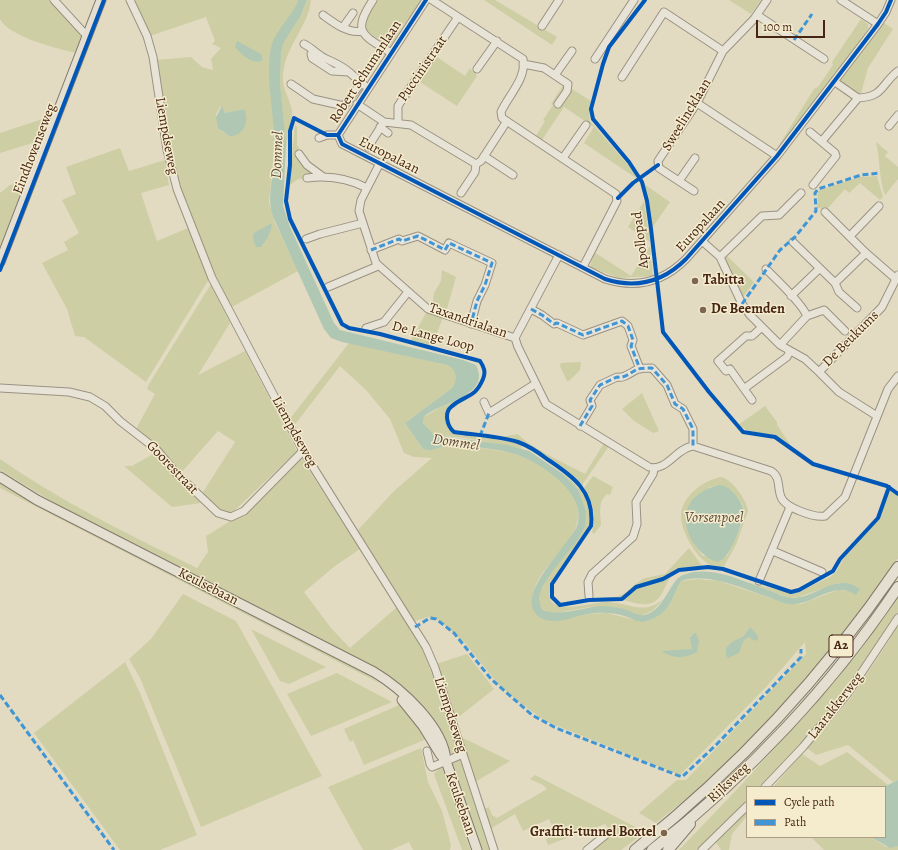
<!DOCTYPE html>
<html>
<head>
<meta charset="utf-8">
<style>
  body { margin:0 }
  #map { position:relative; width:898px; height:850px; overflow:hidden; background:#e2dbc2; font-family:Alegreya,serif }
  canvas { display:block }
  .legend { position:absolute; left:746px; top:786px; width:140px; height:52px; box-sizing:border-box; background:#f5ecce; border:1px solid #af9c84; margin:0; padding:5px 7px; list-style:none; font-size:12px; color:#462516 }
  .legend li { display:flex; align-items:center; gap:8px; height:20px }
  .legend b { width:20px; border:1px solid #af9c84 }
  .scale { position:absolute; left:756px; top:20px; width:69px; height:18px; box-sizing:border-box; border:2px solid #462516; border-top:0; padding-left:5px; font-size:12px; line-height:14px; white-space:nowrap; color:#462516; -webkit-text-stroke:3px #f5ecce; paint-order:stroke }
</style>
</head>
<body>
<div id="map">
<canvas width="898" height="850"></canvas>
<ul class="legend">
<li><b style="height:5px;background:#0057b8"></b>Cycle path</li>
<li><b style="height:5px;background:#4095d4"></b>Path</li>
</ul>
<div class="scale">100 m</div>
</div>
<script>
const c = document.querySelector('canvas').getContext('2d');
c.lineJoin = 'round';
function paint(path, color) { c.fillStyle = color; c.fill(path, 'evenodd'); }
function trace(path, color, width, dash) { c.strokeStyle = color; c.lineWidth = width; c.lineCap = dash ? 'butt' : 'round'; c.setLineDash(dash || []); c.stroke(path); }
function write(font, color, halo, rows, align = 'center') {
  c.font = font + ' Alegreya,serif'; c.lineWidth = 3; c.setLineDash([]); c.textBaseline = 'middle'; c.strokeStyle = halo; c.fillStyle = color; for (const [text, x, y, turn = 0] of rows) {
    c.save(); c.translate(x, y); c.rotate((+turn || 0) * Math.PI / 180); c.textAlign = isNaN(turn) ? turn : align; if (halo) c.strokeText(text, 0, 0); c.fillText(text, 0, 0); c.restore();
  }
}
const green = new Path2D(`
  M0,0H52L83,36L77,53C58,49 9,37 0,19C0,14 0,5 0,0Z
  M133,0H298L291,15L275,38L271,49L270,77L275,140L269,202L274,221L298,271L230,308C208,266 183,212 173,166C166,131 162,95 156,60L191,57L202,67L213,70L211,59L221,48L212,44L215,41L206,17L150,36ZM221,106L225,113L244,109L236,135L229,136L221,131L216,114Z
  M307,0H311C309,24 288,44 284,68C280,87 288,93 292,110C293,116 287,141 286,149L280,83L281,53L284,42L300,17Z
  M377,0H420C417,13 406,19 400,30C397,36 395,40 390,46H388L365,30V19Z
  M484,0H495L557,37L552,45Z
  M729,0H761L751,14Z
  M861,19L868,24V29L830,84L778,149L776,150L814,89L818,87L833,65L832,62Z
  M881,21L893,29L868,68L861,93L856,94L840,81Z
  M434,55L465,76L470,68L477,76L457,106L417,80Z
  M564,84L591,101L589,111L590,121L635,173L636,178L584,143L594,127L564,107L542,140L536,136L545,121L543,120L553,105L551,104Z
  M52,116L42,140L0,153V133Z
  M295,125L297,127V145L316,174H307V178L298,179L289,186Z
  M876,142L888,152L885,156L898,167V179L885,195C879,181 880,158 876,142Z
  M120,148L129,171L165,160L169,185L141,193L157,241L188,228L209,279L146,382L84,337L75,336L67,309L42,263L68,250L64,242L79,233L62,200L76,194L66,167Z
  M877,176L883,197L880,200L860,183L849,193L845,189L827,209L817,208L818,191L859,177Z
  M16,184L24,187L0,249V193L10,185Z
  M644,184L670,202L652,228Z
  M644,201L650,242L628,227Z
  M650,246L653,276L619,278L590,267L594,252L631,276Z
  M725,254L754,282L743,297L723,256Z
  M442,270L456,277L446,312L432,307L434,293L441,281Z
  M211,284L230,323L198,375L245,351L297,451L231,514H224L201,495L235,442L218,431L180,474L136,429L155,394L147,389L149,384Z
  M427,311L443,317L432,347L410,342Z
  M349,343L447,365C457,369 458,380 452,388L405,423L423,449C432,453 442,445 452,445C472,447 500,449 518,455C545,465 591,495 575,529C563,557 525,576 534,611L565,619L588,614L607,613L644,622C670,615 670,601 681,581L698,579L719,581L773,599L801,604L838,590L850,591L860,589L838,583L799,597L789,598L747,582L791,593L801,591L830,577L836,572L845,556L878,520L890,490L898,496V558L849,629L773,717L708,781L656,823L639,813L677,780H686L806,654L805,642L766,687L680,775L545,721L514,698L499,685L465,643L440,621L429,617L414,621L357,531L394,491L432,458L414,457L404,453L390,419L366,390L340,366L293,427L289,420Z
  M581,362L580,370L569,381H567L560,366L561,363Z
  M642,393L659,431L653,433L634,421L622,409Z
  M459,399C445,411 442,416 452,432L511,442L518,444L523,449L466,438L434,435L423,423L424,417L439,408Z
  M765,406L777,422V425L792,447L776,437L747,430L738,425Z
  M518,434C527,446 570,466 585,474L604,443L609,446L582,485C566,465 526,442 501,437Z
  M155,453L182,485L201,503L172,507L124,466H132Z
  M301,458L360,549L335,566L304,592L331,628L350,648L397,607L425,654L458,750L455,754L449,753L411,698L235,597L58,505L0,470V459C62,502 129,535 197,568L208,552L206,536L243,513Z
  M563,474C578,484 595,505 590,525C586,540 527,597 559,606C570,609 593,603 605,602C631,602 642,617 665,598L652,611L641,616L619,608L611,607H590L551,614L541,608C530,584 575,548 585,527L569,480Z
  M593,476L613,487L610,495L607,494C597,503 601,513 601,525L594,534L592,532C597,515 593,503 584,488Z
  M721,477C732,479 747,500 748,511L736,545L724,566C704,574 680,533 681,515C682,496 704,480 721,477ZM721,485C729,490 740,497 743,506C747,517 733,546 727,556H703L694,544L709,487Z
  M0,478L349,663L383,685L0,488Z
  M689,548L703,567C695,567 685,567 678,570C664,577 666,601 648,604C637,606 625,599 614,598L625,593L638,582L645,578L665,574Z
  M898,593V614L889,622L892,623L845,694L763,787H747V804L700,850H679L744,782L833,682Z
  M183,594L236,621L322,776L201,827L140,678L129,659L151,639Z
  M895,625L898,628V780L893,782L848,745L816,755L807,748L851,698L890,639Z
  M251,629L326,667L289,684L280,681Z
  M467,654L494,689L460,716L453,715L436,664Z
  M125,662L140,693L197,835L160,850H120L34,733Z
  M337,673L392,702L311,736L287,694Z
  M399,705L409,710L429,738L364,765L353,740L350,742L344,729Z
  M459,736L510,761L475,782Z
  M421,748L428,782L442,811L451,845L450,850H413L409,842L391,850H363L328,787Z
  M847,752L888,785L884,787H773L802,754L820,766Z
  M460,759H461L492,850H480L452,765V762Z
  M440,767L445,770L470,850H462L434,774Z
  M535,775L645,832L621,850H591L612,832L605,824L548,845L546,839L556,835L549,819L523,831L515,814L490,829L484,809L489,807L492,815L497,818L547,789L543,785L530,779Z
  M747,809V816L732,834L729,850H721L715,841Z
  M811,837H871L886,847L898,846V850H824Z`);
const water = new Path2D(`
  M298,0H307L300,17L284,42L281,53L280,83L286,145L283,206L290,227L334,323L340,330L463,360L476,365C492,397 439,402 424,417L423,423L434,435L507,445L529,451L563,474L578,490L586,511L585,527L577,541L554,569L542,587L539,598L541,608C552,619 585,607 600,606C608,606 618,607 627,610C631,611 636,615 641,615C644,616 647,614 650,613C666,605 671,579 683,575C710,564 743,581 768,590C776,593 785,598 794,598C818,597 836,572 860,589L856,595C834,579 812,607 789,604C782,603 777,600 771,598C747,590 706,571 681,581C670,601 670,615 644,622C636,622 632,618 624,616C613,612 599,612 588,614C575,616 554,626 541,618C508,598 573,543 578,523C585,492 542,464 518,455C498,448 473,447 452,445C442,445 432,453 423,449L405,423L452,388C458,380 457,369 447,365L342,342L331,338L324,329L273,217C267,199 272,182 274,163C278,126 264,81 271,48C275,30 292,17 298,0Z
  M237,41L261,54L263,60C253,66 241,54 235,47Z
  M222,106L225,113L244,109L245,111C249,123 243,137 229,136L218,128L216,117Z
  M272,223C272,231 266,241 261,247H256L253,238L254,233Z
  M719,485C730,485 743,502 744,512C741,526 731,559 717,562C696,555 678,526 689,505C695,494 707,488 719,485Z
  M750,627L758,636V639L755,641L749,637C742,639 742,646 739,653L728,658L726,655V648L732,642L744,636Z
  M694,633H696L699,641L697,652C684,659 674,659 661,651L692,649L690,638Z
  M898,780V846L890,848L871,837H885L884,787Z`);
const minor = new Path2D(`
  M54,0L87,36
  M130,0L147,36L153,57L167,150L177,189L212,278L303,451L426,647L435,668L494,850
  M373,0C351,33 363,35 391,53
  M432,0L523,59C527,78 508,96 501,112L502,118L616,194L617,201L583,267
  M841,0L878,24
  M323,15C334,23 348,34 362,31
  M757,15L824,59
  M542,26L559,0
  M343,27L353,13
  M304,44C310,47 315,52 321,56C331,62 340,64 349,72L332,71L312,58L311,54L314,51
  M595,59L634,0
  M523,64L544,68L568,84L567,91L558,104
  M477,69L497,41
  M349,72L364,85
  M555,75L572,51
  M622,77L664,12L723,51
  M835,82L858,98C884,97 881,84 898,71
  M291,84L313,99L344,106L361,83
  M697,103L777,156
  M357,104L384,122L411,125L476,164L481,161L507,121
  M398,123V106L458,17
  M889,126L898,115
  M380,127L388,133
  M810,132L835,153L836,156L813,185
  M338,135L342,144L605,279C636,289 663,282 686,259L777,156L878,24L886,12L891,0
  M338,135L426,0
  M319,138L327,135H338
  M822,141L858,98
  M368,147L384,122
  M299,154L307,165L322,176
  M484,156L513,175
  M563,158L586,125
  M380,163L361,200L359,211L376,263L428,309L515,338
  M307,178C329,175 348,178 367,188
  M679,181L695,158
  M694,191L659,168L658,161L697,103L723,51L754,19L767,0
  M461,193L475,172L476,164
  M825,212L866,253L896,279
  M850,236L879,206
  M306,239L320,234L363,223
  M702,241L720,257L742,304L750,315L780,345L805,359L819,372L882,307L898,275
  M793,242L835,283L839,292L857,308
  M371,250L399,239L402,241L418,236L445,250L449,243L492,263L485,285L477,301L471,324
  M559,255L515,338L518,347L546,404L649,467C667,472 676,448 693,446L771,471C781,477 777,487 781,497C785,508 815,518 825,516L845,497L888,389L898,376
  M720,257L762,216L779,215L801,193
  M766,269C777,280 802,303 807,316L780,345
  M835,283L866,253
  M328,287L378,266
  M791,296L819,269
  M531,309L542,315L554,324L557,323L583,335L622,321L628,326L633,340L631,346L640,369
  M807,316L824,310L845,331
  M366,328L384,322L408,292
  M819,372L839,392L877,416
  M0,388L69,392L90,397L105,406L120,421L156,449L177,474L218,513L231,517L244,511L303,451
  M745,388L787,357L790,351
  M752,400L730,369L726,371L718,361L746,336H752L762,327
  M484,402L489,413L535,384
  M580,426L592,406L590,400L600,385L617,377C624,379 631,372 638,369C643,368 648,368 652,368L667,385L675,404L683,409L693,429V446
  M773,551L822,572
  M759,581L790,507
  M589,596L588,582L592,574L633,537L637,524L636,502L653,474L654,469
  M427,751L430,764L432,767L463,754
  M765,787L803,747L848,693L898,618
  M587,850L608,833
  M702,850L747,806`);
const major = new Path2D(`
  M0,262L101,0
  M0,477L37,500L374,672C401,688 444,727 446,761L477,850
  M402,700L423,726L440,754L446,761`);
const highway = new Path2D(`
  M635,850C737,769 825,674 898,567
  M652,850C746,777 832,686 898,587
  M668,850L690,824`);
const quiet = new Path2D(`
  M794,40L812,14
  M371,250L399,239L402,241L418,236L445,250L449,243L492,263L485,285L477,301L471,324
  M742,304L780,250L795,237L816,211L815,193L818,189L861,175L880,173
  M531,309L542,315L554,324L557,323L583,335L622,321L628,326L633,340L631,346L640,369
  M580,426L592,406L590,400L600,385L617,377C624,379 631,372 638,369C643,368 648,368 652,368L667,385L675,404L683,409L693,429V446
  M480,436L489,413
  M415,627L430,618L436,619L454,633L491,679L532,715L556,728L682,777L716,745L801,657V649
  M0,695L114,850`);
const cycleway = new Path2D(`
  M645,0L609,47L603,64L591,109L593,119L629,162L642,182L647,201L651,229L663,332L709,392L743,432L775,437L813,464L887,486L898,494
  M338,135H327L294,118L290,131V165L286,201L290,219L342,324L349,328L380,334L480,361C484,367 486,372 483,379C474,400 465,394 451,407C444,413 447,426 454,432C475,435 498,436 518,442C529,446 538,452 547,459C573,476 595,492 591,526L552,584V597L560,605L589,600L622,599L636,587L663,579L679,570L708,567L723,569L791,592L799,590L833,571L840,559L878,518L889,487
  M338,135L342,144L605,279C636,289 663,282 686,259L777,156L878,24L886,12L891,0
  M338,135L426,0
  M618,198L633,183L658,165
  M0,270L104,0`);
const markers = [
  [695,281,4,"#7d6552"],
  [703,310,4,"#7d6552"],
  [664,833,4,"#7d6552"]
];
const shields = [
  [841,646,24]
];
const shieldNames = [
  ["A2",841,646]
];
const streetNames = [
  ["Puccinistraat",423,69,-56],
  ["Robert Schumanlaan",366,72,-57],
  ["Sweelincklaan",687,115,-59],
  ["Liempdseweg",166,136,80],
  ["Eindhovenseweg",35,149,-69],
  ["Europalaan",389,156,27],
  ["Europalaan",701,226,-48],
  ["Apollopad",641,240,-97],
  ["Taxandrialaan",468,321,19],
  ["De Lange Loop",433,337,15],
  ["De Beukums",851,339,-45],
  ["Liempdseweg",294,432,61],
  ["Goorestraat",172,468,46],
  ["Keulsebaan",208,587,27],
  ["Laarakkerweg",836,706,-52],
  ["Liempdseweg",450,715,72],
  ["Rijksweg",729,783,-43],
  ["Keulsebaan",460,804,71]
];
const poiNames = [
  ["Tabitta",703,281],
  ["De Beemden",711,310],
  ["Graffiti-tunnel Boxtel",656,833,"right"]
];
const waterNames = [
  ["Dommel",278,155,-88],
  ["Dommel",456,443,8],
  ["Vorsenpoel",714,518]
];
paint(green, '#cdcea4');
paint(water, '#b0c7b3');
trace(minor, '#9a9282', 9);
trace(major, '#837a6c', 11);
trace(highway, '#837a6c', 12);
trace(minor, '#e7e4d7', 7);
trace(major, '#e4dfd0', 9);
trace(highway, '#e4dfd0', 10);
trace(quiet, '#4095d4', 3, [6, 3]);
trace(cycleway, '#0057b8', 4);
for (const [x, y, r, color] of markers) { const dot = new Path2D(); dot.arc(x, y, r, 0, 2 * Math.PI); c.fillStyle = color; c.fill(dot); trace(dot, '#f5ecce', 1.5); }
for (const [x, y, w] of shields) { const box = new Path2D(); box.roundRect(x - w / 2, y - 11, w, 22, 3); c.fillStyle = '#f5ecce'; c.fill(box); trace(box, '#462516', 1); }
write('bold 13px', '#462516', null, shieldNames);
write('14px', '#462516', '#f5ecce', streetNames);
write('bold 14px', '#462516', '#f5ecce', poiNames, 'left');
write('italic 15px', '#5b4b3c', '#f5ecce', waterNames);
</script>
</body>
</html>
